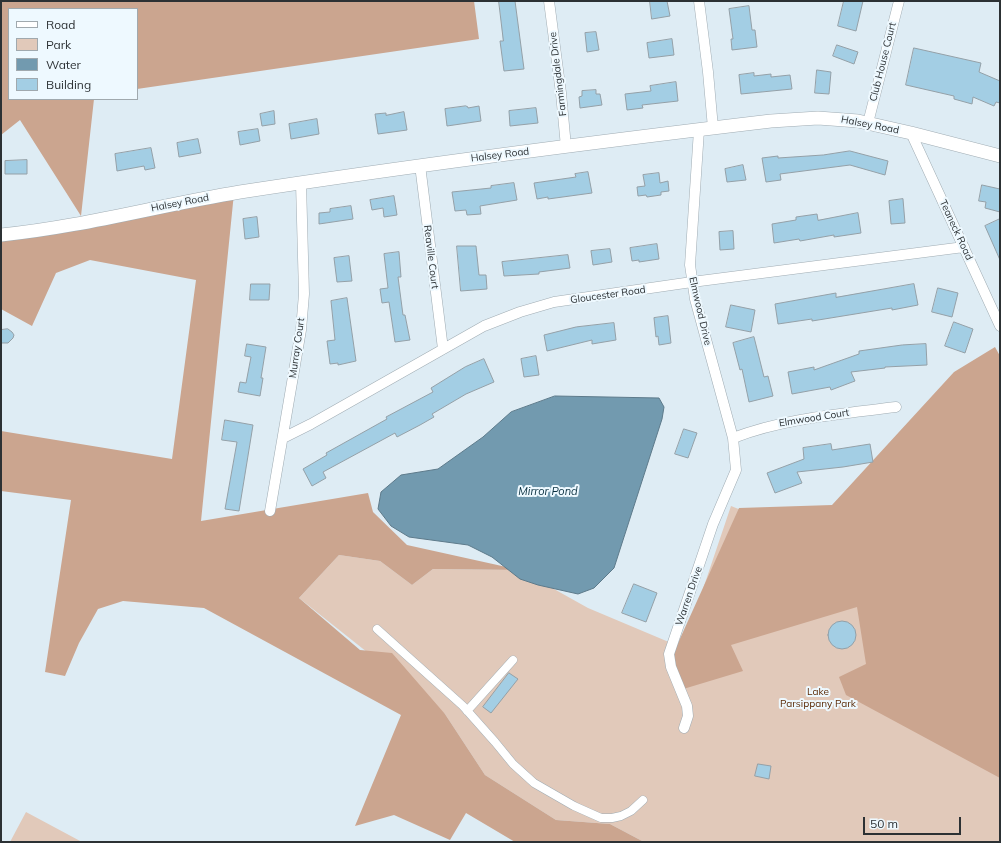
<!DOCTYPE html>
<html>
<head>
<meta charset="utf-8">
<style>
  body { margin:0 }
  #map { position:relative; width:1001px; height:843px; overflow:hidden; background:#deecf4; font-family:Mulish,sans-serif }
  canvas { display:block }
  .frame { position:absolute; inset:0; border:2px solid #2c3134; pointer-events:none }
  .legend { position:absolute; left:8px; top:8px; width:130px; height:92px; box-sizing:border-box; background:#eef9ff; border:1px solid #a0a9ae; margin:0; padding:5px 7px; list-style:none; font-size:12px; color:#2c3134 }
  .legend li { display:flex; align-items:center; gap:8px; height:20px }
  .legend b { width:20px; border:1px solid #a0a9ae }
  .scale { position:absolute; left:863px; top:817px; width:98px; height:18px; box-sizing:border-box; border:2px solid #2c3134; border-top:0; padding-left:5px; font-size:12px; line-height:14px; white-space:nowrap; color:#2c3134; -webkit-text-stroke:3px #eef9ff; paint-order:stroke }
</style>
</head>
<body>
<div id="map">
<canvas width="1001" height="843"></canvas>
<div class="frame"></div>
<ul class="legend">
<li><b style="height:5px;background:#fff"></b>Road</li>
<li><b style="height:11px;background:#e1c9ba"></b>Park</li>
<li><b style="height:11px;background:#729aaf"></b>Water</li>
<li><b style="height:11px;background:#a3cee4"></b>Building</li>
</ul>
<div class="scale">50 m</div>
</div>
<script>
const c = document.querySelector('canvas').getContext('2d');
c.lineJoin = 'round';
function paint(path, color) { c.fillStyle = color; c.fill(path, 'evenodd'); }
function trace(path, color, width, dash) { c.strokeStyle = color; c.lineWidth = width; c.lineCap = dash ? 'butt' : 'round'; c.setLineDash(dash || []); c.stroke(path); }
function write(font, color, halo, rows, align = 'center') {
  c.font = font + ' Mulish,sans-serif'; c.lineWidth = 4; c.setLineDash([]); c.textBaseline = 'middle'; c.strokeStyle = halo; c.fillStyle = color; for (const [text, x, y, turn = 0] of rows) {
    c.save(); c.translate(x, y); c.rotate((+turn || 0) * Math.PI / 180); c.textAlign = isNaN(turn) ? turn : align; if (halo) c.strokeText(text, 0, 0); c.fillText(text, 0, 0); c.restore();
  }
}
const green = new Path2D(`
  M731,506L884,567L1000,656V842H644L610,824L556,820L485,775L445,714L299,598L339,555L380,561L412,585L433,569L520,570L588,608L683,648Z
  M26,812L82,842H10Z`);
const forest = new Path2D(`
  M1,1H474L479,39L137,89V9H9V99H94L81,216L20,120L1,135Z
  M234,193L201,521L368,493L373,512L407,545L520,570L433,569L412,585L380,561L339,555L299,598L360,650L392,653L445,714L485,775L556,820L610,824L644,842H515L466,813L450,840L394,815L355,826L401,715L204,608L123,601L98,609L79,643L65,676L45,672L71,500L1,491V431L172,459L196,280L90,260L56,273L32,326L1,309V234Z
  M995,347L1000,356V778L846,695L839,677L866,664L857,607L731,645L743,671L680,690L669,663L739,508L832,505L954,372Z`);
const water = new Path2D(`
  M555,396L659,398L664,407L662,419L614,568L594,588L578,594L538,585L520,579L492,557L468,545L409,537L391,526L378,509L381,492L401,475L438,469L483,437L511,412Z`);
const building = new Path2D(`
  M499,1H515L524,69L504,71L500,41H503Z
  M650,1H667L670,16L652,19Z
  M844,1H863L856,31L838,26Z
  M749,6L752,30H755L757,47L732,50L731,39H733L729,9Z
  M596,32L599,50L587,52L585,33Z
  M672,39L674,55L649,58L647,43Z
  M837,45L858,52L854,64L833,56Z
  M914,48L981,63L979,72L1000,81V103L996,102L994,106L973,97L972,104L954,99V96L906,85Z
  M817,70L831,72L829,94L815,93Z
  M754,73V76L771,74V77L790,75L792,89L741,94L739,75Z
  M676,82L678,101L642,105L643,108L627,110L625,94L651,91L650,86Z
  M596,90V94H600L602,105L580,108L579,97L582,96V91Z
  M466,106L468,107V108L479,106L481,121L447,126L445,109Z
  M536,108L538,123L510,126L509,111Z
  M274,111L275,124L262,126L260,114Z
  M404,112L407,130L378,134L375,114L386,113V115Z
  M317,119L319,134L291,139L289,124Z
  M258,129L260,141L240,145L238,132Z
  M198,139L201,153L179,157L177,143Z
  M151,148L155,168L145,170L144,166L117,171L115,154Z
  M850,151L888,161L885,175L850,165L780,174L781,180L766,182L762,158L778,156V158L823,155Z
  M27,160V174H5V161Z
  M743,165L746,180L727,182L725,169Z
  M588,172L592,193L548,199V197L537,199L534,183L576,177L575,174Z
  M659,173L660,183L668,181L669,191L661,192V195L647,197L646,195L638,196L637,187L645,186L643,175Z
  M514,183L517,200L480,206L481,214L467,215L466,210L455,211L452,192L491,188V186Z
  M982,185L1000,189V212L985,208L986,202L979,201Z
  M394,196L397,215L384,217L383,208L372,210L370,200Z
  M903,199L905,223L891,224L889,201Z
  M351,206L353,219L319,224V213L330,212V209Z
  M858,213L861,233L834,237V235L800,241L799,239L774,243L772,224L796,220V217L817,214L818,220Z
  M257,217L259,237L245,239L243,219Z
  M1000,219V260L985,226Z
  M733,231L734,249L720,250L719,232Z
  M657,244L659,259L639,262V260L632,261L630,248Z
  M457,246H476L479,275H486L487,289L461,291Z
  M610,249L612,262L593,265L591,251Z
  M399,252L401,277H398L403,315H405L410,340L395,342L389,302L382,303L380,289L388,288L384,254Z
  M568,255L570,268L539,272V274L504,276L502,262Z
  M349,256L352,281L337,282L334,258Z
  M251,284H270L269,300H250Z
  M914,284L918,305L892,310V308L812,321V319L778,324L775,304L836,293V297Z
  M938,288L958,293L952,317L932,312Z
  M347,298L356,361L338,365V363L330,364L327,341L335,340L331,301Z
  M731,305L755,310L751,332L726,327Z
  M668,316L671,343L659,345L658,336L656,337L654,318Z
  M954,322L973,329L965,353L945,346Z
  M614,323L616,340L592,344V340L547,351L544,335L576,327Z
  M8,329L12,332L14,335L13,338L8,343H1V330Z
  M754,337L764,377L768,376L773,396L749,402L742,369L740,370L733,343Z
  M247,344L266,347L261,378H263L260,396L238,392L240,382L246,383L251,357L245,356Z
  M926,344L927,365L885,367V368L851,372L855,381L831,390L830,387L792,394L788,372L814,367V370L859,354V351L902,345Z
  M536,356L539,375L524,377L521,359Z
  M484,359L494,382L466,394L432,414L434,417L420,425L397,437L395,433L323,472L326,478L312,486L303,469L327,455L326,453L387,419L386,417L433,392L431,388L465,367Z
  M225,420L253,425L239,511L225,509L237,442L222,440Z
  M684,429L697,433L688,458L675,454Z
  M831,444L832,450L870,444L873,462L843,467L797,472L802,483L775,493L767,473L804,459L803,448Z
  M634,584L657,593L646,622L622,613Z
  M828 635a14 14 0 1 1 28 0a14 14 0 1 1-28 0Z
  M509,673L518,679L491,713L483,707Z
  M758,764L771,766L769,779L755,776Z`);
const pedestrian = new Path2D(`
  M377,629L463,706L495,742L513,764L534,783L574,806L601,818H612L621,816L631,811L643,800
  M467,711L513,660`);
const minor = new Path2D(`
  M549,1L561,93L566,147
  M699,1L708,72L713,128
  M868,123L899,1
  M911,133L1000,326
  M420,165L443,349
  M283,438L311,424L484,326L520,312L554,302L692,282L964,247
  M733,438C785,418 841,414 896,407
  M270,511L301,330L304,294L301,183
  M684,728L688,716L687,706L671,667L669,654L713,524L736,470L733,438L695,299L690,265L699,130`);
const tertiary = new Path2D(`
  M1,235C82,227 160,205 240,192C416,165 594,142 771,121L818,118L858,121L911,133L1000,156`);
const streetNames = [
  ["Club House Court",883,62,-76],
  ["Farmingdale Drive",558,74,-97],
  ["Halsey Road",870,125,11],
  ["Halsey Road",500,155,-7],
  ["Halsey Road",180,203,-11],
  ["Teaneck Road",956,230,65],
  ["Reaville Court",431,257,83],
  ["Gloucester Road",608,295,-8],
  ["Elmwood Drive",700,311,77],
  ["Murray Court",297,348,-82],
  ["Elmwood Court",814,418,-9],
  ["Warren Drive",689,596,-71]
];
const parkNames = [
  ["Lake",818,692],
  ["Parsippany Park",818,704]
];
const waterNames = [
  ["Mirror Pond",548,492]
];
paint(green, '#e1c9ba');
paint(forest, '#cba58f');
paint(water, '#729aaf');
trace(water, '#5d7a8a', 1);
paint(building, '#a3cee4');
trace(building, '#94a0a7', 1);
trace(pedestrian, '#a0acb3', 9);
trace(minor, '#a0acb3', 11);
trace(tertiary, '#a0acb3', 14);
trace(pedestrian, '#fff', 8);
trace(minor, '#fff', 10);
trace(tertiary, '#fff', 13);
write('10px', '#2c3134', '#eef9ff', streetNames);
write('10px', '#5b2a06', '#eef9ff', parkNames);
write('italic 11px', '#0a3040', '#eef9ff', waterNames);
</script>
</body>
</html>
